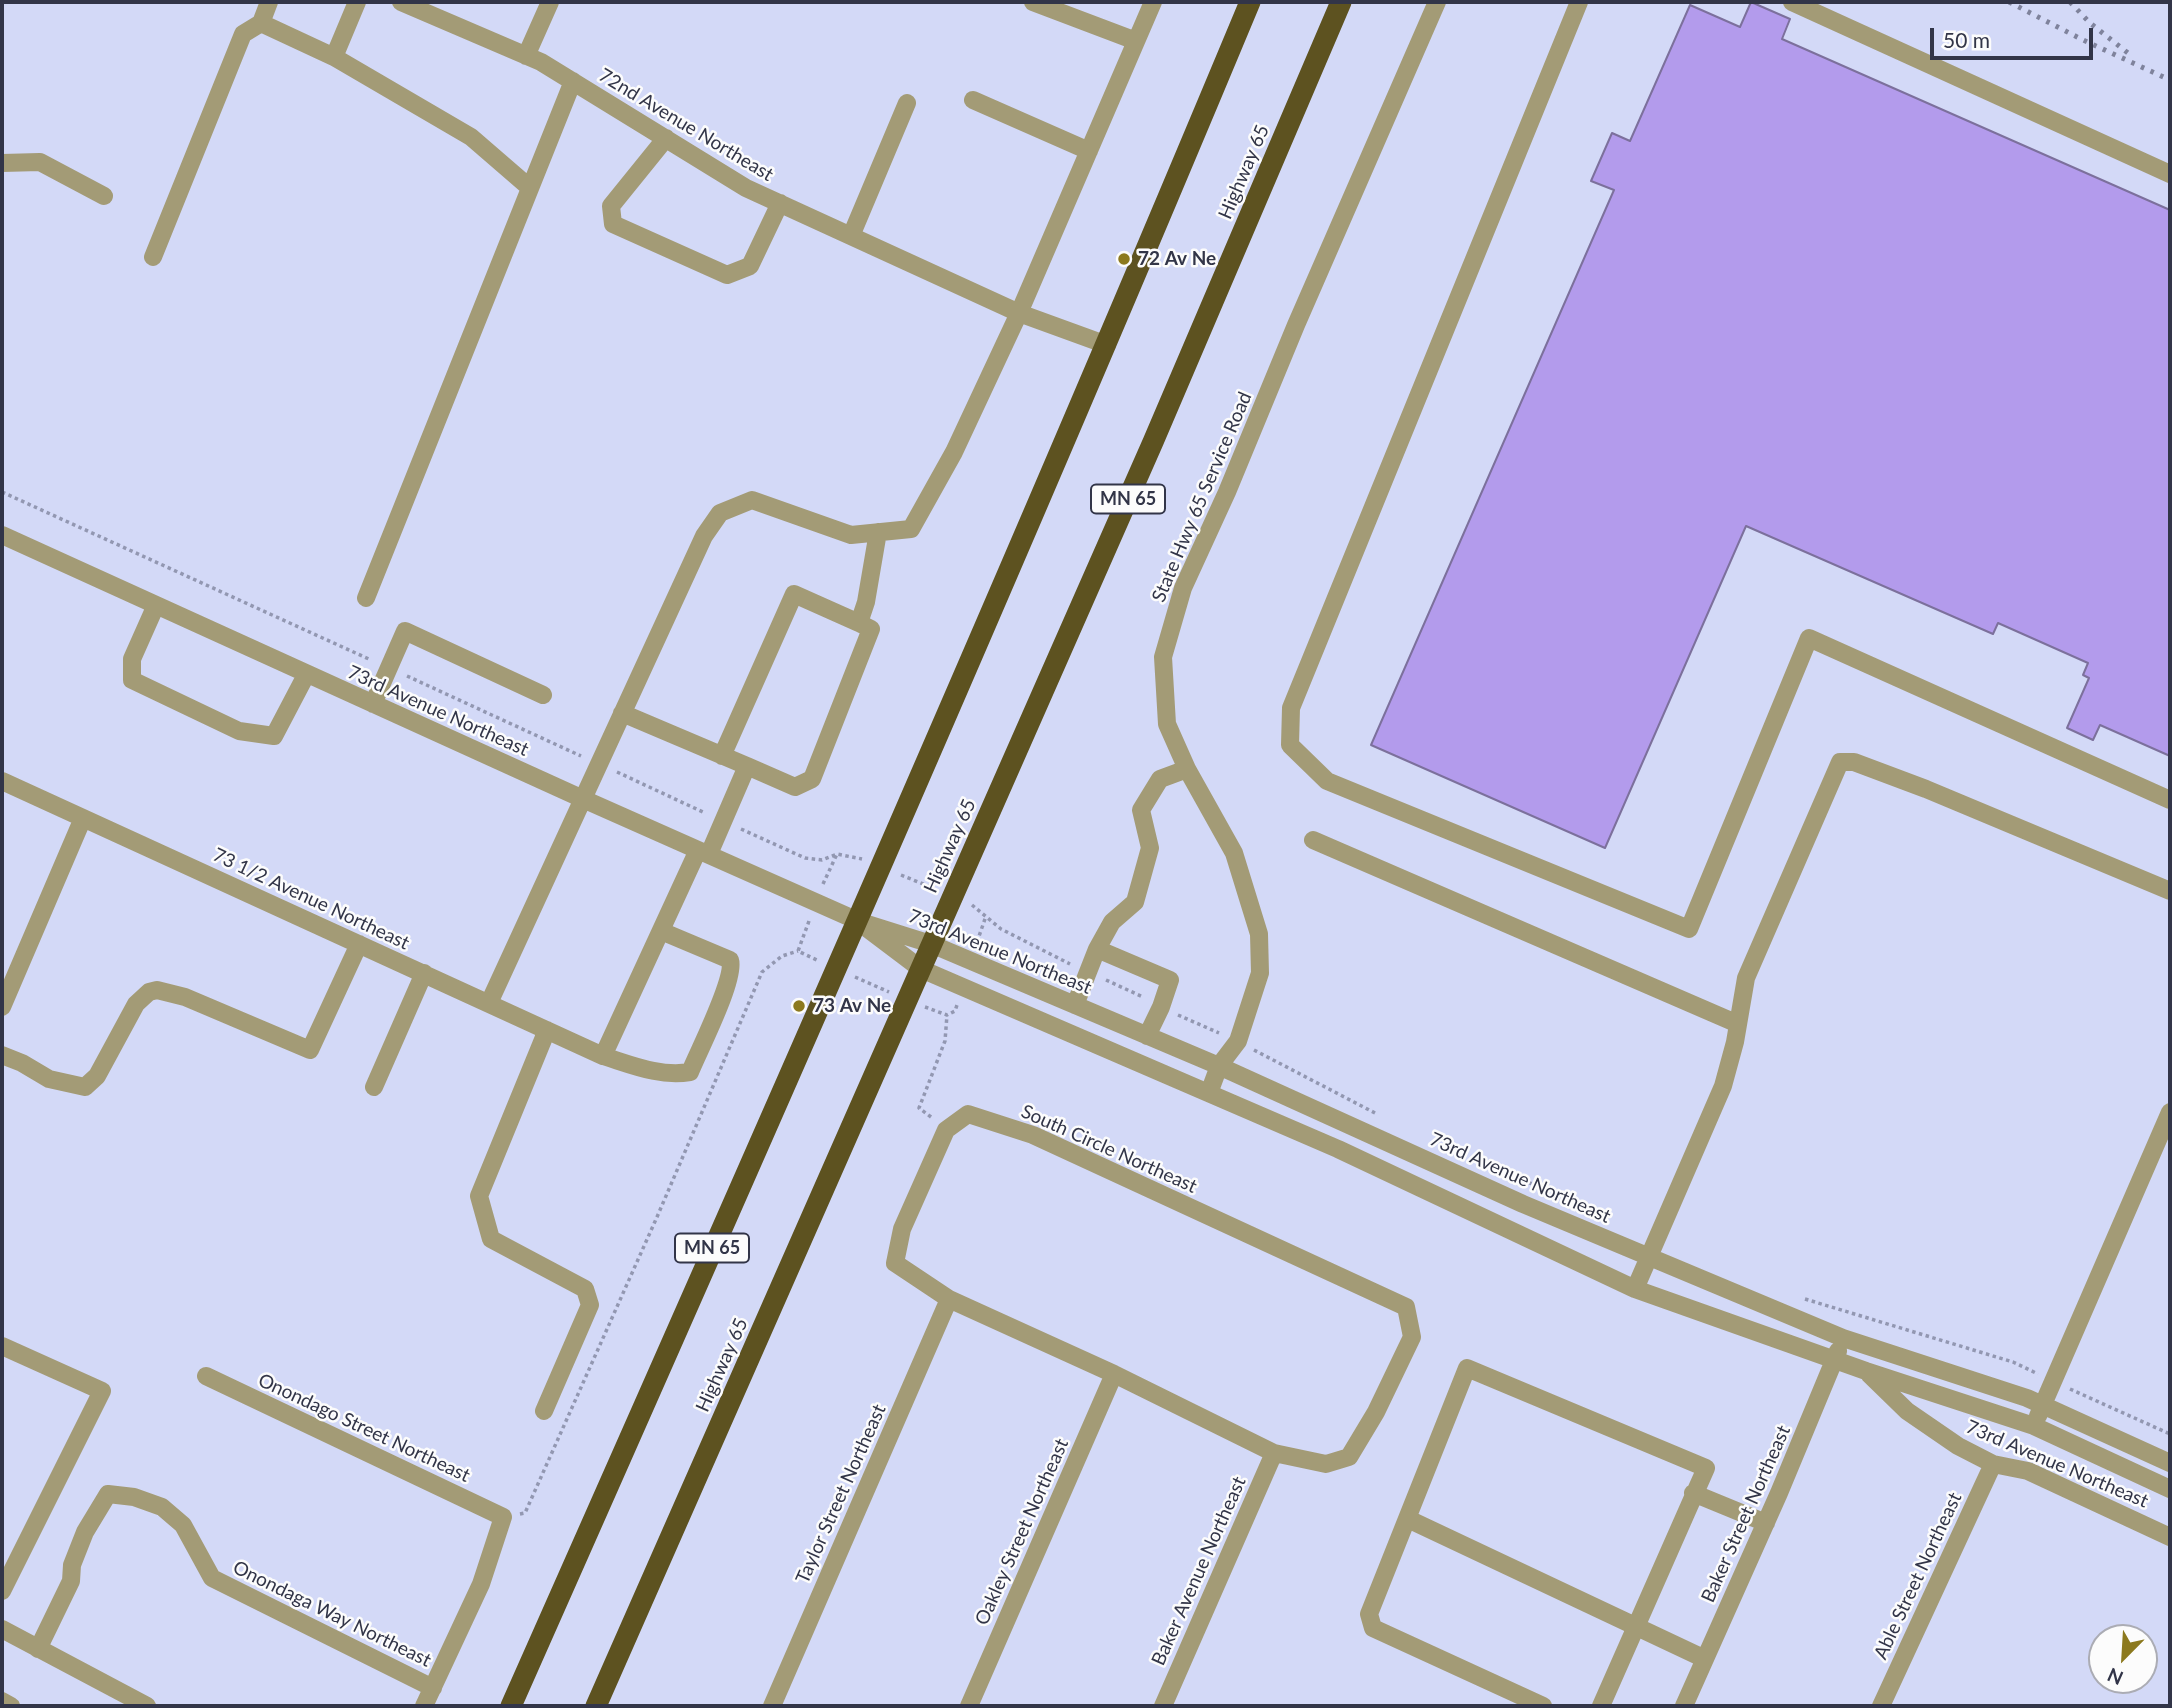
<!DOCTYPE html>
<html>
<head>
<meta charset="utf-8">
<style>
  body { margin:0 }
  #map { position:relative; width:2172px; height:1708px; overflow:hidden; background:#d3d9f7; font-family:Lato,sans-serif }
  canvas { display:block }
  .frame { position:absolute; inset:0; border:4px solid #323548; pointer-events:none }
  .north { position:absolute; left:2088px; top:1624px; width:70px; height:70px; box-sizing:border-box; background:#fcfcfc; border:2px solid #abacb4; border-radius:50%; rotate:204deg; font-size:19px; font-weight:700; line-height:28px; text-align:center; color:#323548 }
  .north::after { content:''; display:block; margin:auto; width:24px; height:32px; background:#8c791e; clip-path:polygon(50% 0,100% 100%,50% 72%,0 100%) }
  .scale { position:absolute; left:1930px; top:28px; width:163px; height:32px; box-sizing:border-box; border:4px solid #323548; border-top:0; padding-left:9px; font-size:21px; line-height:24px; white-space:nowrap; color:#323548; -webkit-text-stroke:5px #fcfcfc; paint-order:stroke }
</style>
</head>
<body>
<div id="map">
<canvas width="2172" height="1708"></canvas>
<div class="frame"></div>
<div class="north">N</div>
<div class="scale">50 m</div>
</div>
<script>
const c = document.querySelector('canvas').getContext('2d');
c.lineJoin = 'round';
function paint(path, color) { c.fillStyle = color; c.fill(path, 'evenodd'); }
function trace(path, color, width, dash) { c.strokeStyle = color; c.lineWidth = width; c.lineCap = dash ? 'butt' : 'round'; c.setLineDash(dash || []); c.stroke(path); }
function write(font, color, halo, rows, align = 'center') {
  c.font = font + ' Lato,sans-serif'; c.lineWidth = 5; c.setLineDash([]); c.textBaseline = 'middle'; c.strokeStyle = halo; c.fillStyle = color; for (const [text, x, y, turn = 0] of rows) {
    c.save(); c.translate(x, y); c.rotate((+turn || 0) * Math.PI / 180); c.textAlign = isNaN(turn) ? turn : align; if (halo) c.strokeText(text, 0, 0); c.fillText(text, 0, 0); c.restore();
  }
}
const building = new Path2D(`
  M1751,2L1790,19L1782,39L2170,210V756L2100,725L2093,740L2067,728L2089,678L2083,675L2088,663L1998,623L1993,634L1746,526L1605,848L1371,745L1614,190L1591,181L1612,133L1630,141L1690,5L1740,27Z`);
const path = new Path2D(`
  M2,492L371,660
  M407,676L581,756
  M617,772L705,813
  M741,829L805,858L822,860L837,854L862,859
  M901,875L933,888
  M823,884L837,854
  M972,905L1001,929L1070,964
  M809,921L798,951L819,961
  M977,942L986,916
  M855,977L889,992
  M1106,980L1143,997
  M925,1007L947,1015L955,1011L957,1005
  M1178,1015L1219,1033
  M1254,1050L1375,1113
  M931,1117L919,1108L945,1041L947,1015
  M1509,1174L1544,1189
  M1805,1299L2013,1362L2038,1374
  M2070,1389L2170,1434
  M520,1514L525,1513L657,1217L762,972L782,956L798,951`);
const minor = new Path2D(`
  M357,2L334,57L471,137L530,188
  M401,2L541,62L746,188L1019,313L1107,345
  M1033,2L1136,41
  M1579,2L1291,708L1290,745L1327,781L1689,929L1809,638L2170,800
  M1792,2L2170,174
  M261,23L269,2
  M526,56L550,2
  M973,100L1089,151
  M666,138L611,206L613,224L727,275L750,266L780,203
  M2,163L40,162L104,196
  M851,236L907,103
  M153,257L243,34L261,23L334,57
  M2,535L583,799L858,921L931,944L1219,1066L1523,1204L1843,1338L2027,1398L2170,1463
  M366,598L573,81
  M156,605L132,659V680L239,731L274,736L306,675
  M373,704L405,631L543,695
  M622,713L747,766L709,854
  M722,756L794,594L859,623
  M747,766L795,787L812,779L871,629L859,623L866,602L878,532
  M2,781L603,1056C632,1065 660,1077 690,1072C699,1050 736,978 730,960L661,931
  M1313,840L1738,1024
  M868,929L921,969L1338,1149L1635,1289L1866,1371L2034,1426L2170,1489
  M1097,949L1112,922L1135,902L1150,848L1141,810L1160,779L1187,769
  M489,1003L704,536L720,513L752,500L851,535L911,529L954,452L1019,313L1153,2
  M1075,1005L1097,949L1170,980L1161,1007L1147,1036
  M2,1007L83,818
  M2,1055L22,1063L49,1079L85,1087L97,1076L136,1004L149,992L157,990L185,997L310,1050L359,944
  M603,1056L698,850
  M374,1087L424,973
  M1209,1093L1219,1066L1238,1041L1260,973L1259,934L1234,853L1187,769L1167,724L1163,657L1183,588L1227,492L1296,325L1437,2
  M968,1114L1033,1135L1406,1307L1412,1337L1376,1412L1349,1457L1326,1464L1274,1453L1114,1374L949,1299L895,1263L902,1229L946,1130Z
  M1635,1289L1723,1086L1735,1042L1746,978L1840,762H1854L1926,789L2170,891
  M2,1346L102,1391L2,1591
  M1869,1374L1907,1411L1958,1446L1993,1464L2028,1471L2170,1537
  M206,1376L503,1517L481,1584L424,1706
  M544,1411L590,1305L585,1289L491,1239L479,1196L547,1030
  M2038,1416L2170,1112
  M1693,1493L1766,1523
  M1408,1519L1705,1659
  M2,1629L147,1706
  M38,1649L71,1581L72,1565L85,1532L108,1494L134,1497L162,1507L183,1525L212,1578L433,1688
  M2,1701L11,1706
  M772,1706L949,1299
  M969,1706L1114,1374
  M1163,1706L1274,1453
  M1543,1706L1373,1628L1369,1614L1467,1368L1706,1468L1601,1706
  M1684,1706L1779,1493L1838,1351
  M1881,1706L1993,1464`);
const highway = new Path2D(`
  M511,1706C762,1140 1012,573 1250,2
  M596,1706L1153,442L1341,2`);
const rail = new Path2D(`
  M2009,2L2083,40L2170,80
  M2070,2L2090,23L2133,57`);
const markers = [
  [1124,259,7,"#8c791e"],
  [799,1006,7,"#8c791e"]
];
const shields = [
  [1128,499,74],
  [712,1248,74]
];
const shieldNames = [
  ["MN 65",1128,499],
  ["MN 65",712,1248]
];
const streetNames = [
  ["72nd Avenue Northeast",686,125,31],
  ["Highway 65",1244,172,-67],
  ["State Hwy 65 Service Road",1202,497,-67],
  ["73rd Avenue Northeast",438,711,24],
  ["Highway 65",950,846,-66],
  ["73 1/2 Avenue Northeast",311,899,25],
  ["73rd Avenue Northeast",1000,952,22],
  ["South Circle Northeast",1109,1149,24],
  ["73rd Avenue Northeast",1520,1178,24],
  ["Highway 65",722,1365,-66],
  ["Onondago Street Northeast",364,1428,25],
  ["73rd Avenue Northeast",2057,1464,23],
  ["Taylor Street Northeast",841,1494,-66],
  ["Baker Street Northeast",1746,1514,-66],
  ["Oakley Street Northeast",1022,1532,-66],
  ["Baker Avenue Northeast",1199,1571,-66],
  ["Able Street Northeast",1918,1576,-65],
  ["Onondaga Way Northeast",332,1614,26]
];
const poiNames = [
  ["72 Av Ne",1138,259],
  ["73 Av Ne",813,1006]
];
paint(building, '#b39bec');
trace(building, '#7c709c', 2);
trace(path, '#9297b1', 3.5, [3.5, 3.5]);
trace(minor, '#a39b76', 18);
trace(highway, '#5d5220', 21);
trace(rail, '#7f839c', 5, [3.5, 7]);
for (const [x, y, r, color] of markers) { const dot = new Path2D(); dot.arc(x, y, r, 0, 2 * Math.PI); c.fillStyle = color; c.fill(dot); trace(dot, '#fcfcfc', 2.5); }
for (const [x, y, w] of shields) { const box = new Path2D(); box.roundRect(x - w / 2, y - 14.5, w, 29, 5); c.fillStyle = '#fcfcfc'; c.fill(box); trace(box, '#323548', 2); }
write('bold 18px', '#323548', null, shieldNames);
write('19px', '#323548', '#fcfcfc', streetNames);
write('bold 19px', '#323548', '#fcfcfc', poiNames, 'left');
</script>
</body>
</html>
